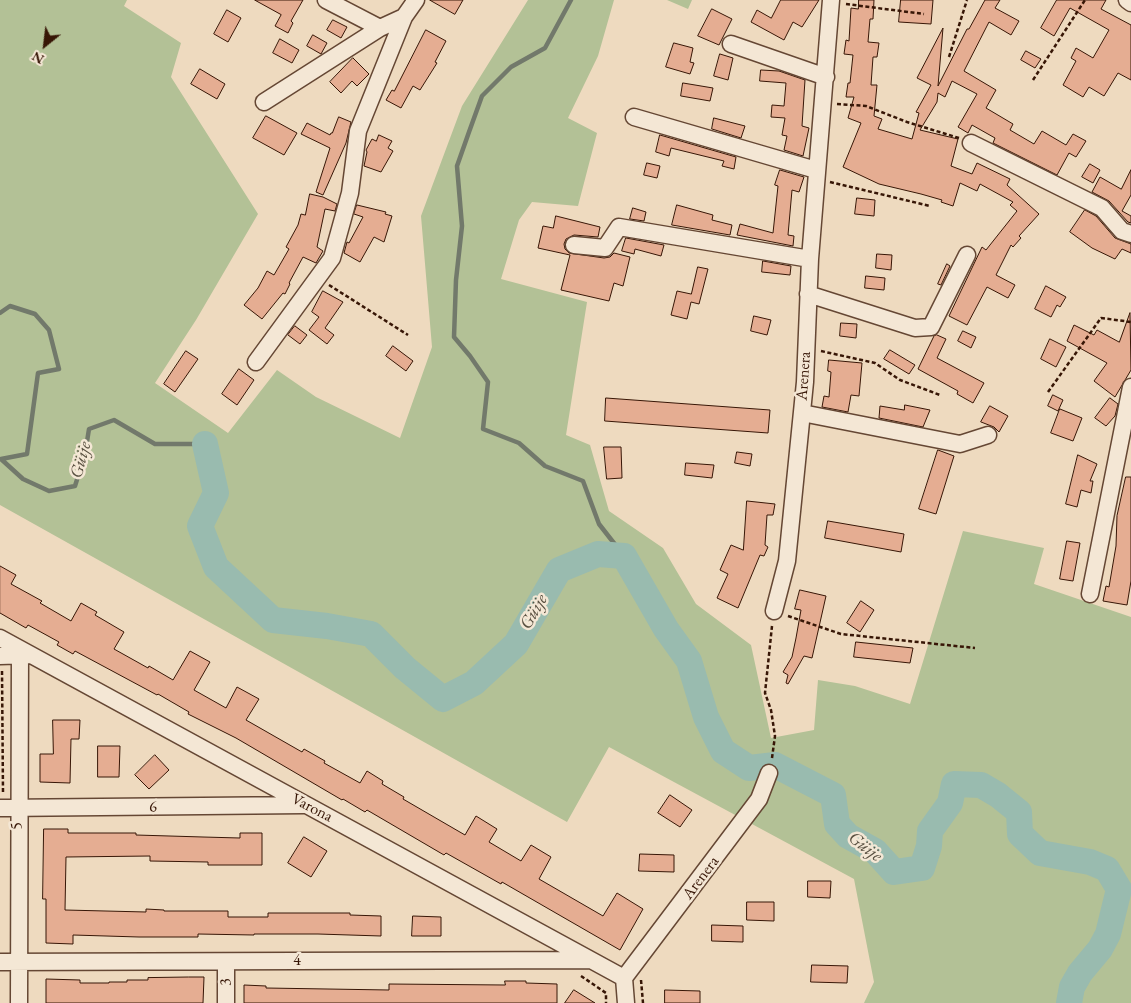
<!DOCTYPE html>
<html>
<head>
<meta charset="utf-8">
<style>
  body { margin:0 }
  #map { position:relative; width:1131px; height:1003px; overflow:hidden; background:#eedabf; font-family:"EB Garamond",serif }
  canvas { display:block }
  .north { position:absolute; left:20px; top:20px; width:50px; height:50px; -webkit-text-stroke:4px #f4e7d5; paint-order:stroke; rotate:209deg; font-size:14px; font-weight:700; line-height:20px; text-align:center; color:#371606 }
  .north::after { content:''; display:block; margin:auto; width:18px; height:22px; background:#371606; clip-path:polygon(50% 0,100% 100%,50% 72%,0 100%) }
</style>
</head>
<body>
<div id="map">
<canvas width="1131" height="1003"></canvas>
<div class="north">N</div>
</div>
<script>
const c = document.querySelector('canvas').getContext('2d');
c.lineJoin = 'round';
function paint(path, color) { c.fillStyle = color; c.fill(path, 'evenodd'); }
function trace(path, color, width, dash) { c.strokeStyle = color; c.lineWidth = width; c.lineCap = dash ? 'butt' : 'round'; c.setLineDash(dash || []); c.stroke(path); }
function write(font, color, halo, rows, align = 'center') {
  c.font = font + ' "EB Garamond",serif'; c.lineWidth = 5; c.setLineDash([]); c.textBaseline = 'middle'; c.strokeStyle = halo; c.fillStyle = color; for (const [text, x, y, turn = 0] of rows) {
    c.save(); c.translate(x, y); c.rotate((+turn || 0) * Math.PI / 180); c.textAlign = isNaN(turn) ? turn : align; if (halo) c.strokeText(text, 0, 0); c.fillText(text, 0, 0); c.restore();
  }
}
const green = new Path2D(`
  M0,0H127L124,6L181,43L171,77L258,214L196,320L155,383L228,433L277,370L316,397L400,438L432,347L421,216L462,106L528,0H614L598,56L568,118L597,133L578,206L532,202L519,220L501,279L587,302L566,435L590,445L609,511L663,548L696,604L751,645L771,738L814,730L818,680L855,686L910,704L963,531L1044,548L1034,584L1131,617V1003H864L874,982L854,879L609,747L567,822L0,505Z
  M667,0H692L688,9Z`);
const stream = new Path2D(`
  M571,0L545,48L511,67L482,96L469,132L457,166L462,226L456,280L454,337L470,356L488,382L483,429L519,443L545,466L583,481L599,524L624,556
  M0,313L10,306L35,314L49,330L59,369L38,373L27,454L1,459L23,479L49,491L75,486L85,454L89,429L114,420L155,444H205`);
const river = new Path2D(`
  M205,444L216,493L200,526L216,567L273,620L327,626L371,634L405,668L443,699L474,683L516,644L559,570L598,554L624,556L666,629L689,661L706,717L723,751L749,768L775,765L833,795L837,824L848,836L875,851L894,872L922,868L929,846L930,831L950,803L954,784L981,785L998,795L1019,812L1020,834L1040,853L1090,862L1107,869L1119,889L1108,934L1100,949L1080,973L1072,987L1069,1003`);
const building = new Path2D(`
  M255,0H303L291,21L293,23L288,33L275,26L281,15Z
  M430,0H463L455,14Z
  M781,0H819L802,27L793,22L784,40L751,22L757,10L771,18Z
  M859,0H874L873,19H870L868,42L879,43L877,57H873L871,85H877L874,116L882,119L878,129L912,139L919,113L916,112L931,85L917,78L943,28L938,86L967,29H969L985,0H1000L995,8L1019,21L1011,35L989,22L964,71L996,90L986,108L1013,124L1010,130L1034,144L1042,131L1066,145L1073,134L1086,141L1076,157L1069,153L1057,175L993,143L995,138L972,125L968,133L958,127L977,94L952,81L945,97L938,93L937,102L920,130L958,139L951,166L972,174L977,163L1010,179L1007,185L1039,214L1019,236L1021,238L1013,247L1011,245L996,275L1015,285L1008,298L987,287L967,325L949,316L982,247L986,250L1017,211L1010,205L1013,202L980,184L977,191L960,183L953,206L941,202L942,200L921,194L879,184L843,167L861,123L848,118L854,97H846L848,83H850L853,55L844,54L846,40L849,41L851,8L858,9Z
  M901,0H933L931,24L899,22Z
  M1057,0H1106L1101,9L1131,25V80L1118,73L1104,96L1089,87L1083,97L1063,85L1076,61L1071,58L1076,48L1093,58L1109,30L1070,8L1054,36L1041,28Z
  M712,9L732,19L719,45L698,36Z
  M227,10L241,18L228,42L214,34Z
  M333,20L347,27L341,38L327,30Z
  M426,30L446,41L435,62L437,63L420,90L413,86L401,108L386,100L392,90L394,91Z
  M313,35L327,43L321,54L307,46Z
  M280,39L299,50L292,63L273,53Z
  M674,43L693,48L690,62L694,63L690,74L666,67Z
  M1026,51L1041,59L1035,68L1021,60Z
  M720,54L733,58L728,80L714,76Z
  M353,58L369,74L357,86L352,81L341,93L330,82Z
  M200,69L225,84L217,99L191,84Z
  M761,70L779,71L805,80L802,126L809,128L803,156L784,150L787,136L782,135L785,118L771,117L772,105L784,106L786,83L760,81Z
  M683,83L713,88L710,101L681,96Z
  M266,116L297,133L284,155L253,138Z
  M339,117L351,122L346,143L323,195L316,192L330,148L301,134L307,123L330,135L331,133H332Z
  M714,118L745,126L741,138L712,129Z
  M379,135L392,141L388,148L393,151L381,172L364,166L367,152L366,150L372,139L376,141Z
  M660,135L736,157L734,169L722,166L724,161L671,148L669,156L656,152Z
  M647,163L660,166L657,178L644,175Z
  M1090,164L1100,170L1093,183L1082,177Z
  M780,170L804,177L799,192L792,190L788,235L794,236L793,246L737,235L740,224L773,233L778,186L775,185Z
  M1131,170V195L1122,211L1131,216V223L1128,222L1109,201L1092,192L1100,177L1121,189Z
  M310,194L323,197L337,204L335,211L325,209L317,247L323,251L316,263L303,257L289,283L290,284L285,294L283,293L262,319L244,305L258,288L267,271L274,275L289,249L286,247L298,225L301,214L305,215Z
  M857,198L875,200L874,216L855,214Z
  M357,205L386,212L385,214L392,216L384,242L374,237L360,262L344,253L347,242L349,243L363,217L354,214Z
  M677,205L713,215L712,220L732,225L730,235L672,225Z
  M633,208L646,212L644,221L630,219Z
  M1085,210L1096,216L1115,238L1131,244V253L1122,249L1115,259L1092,248L1070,232Z
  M556,216L600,227L598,237L574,235L566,239L564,244L565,249L569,253L604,258L610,257L614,253L630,257L623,286L614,283L609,301L561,290L570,255L538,248L543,226L553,228Z
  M626,238L664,245L661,256L635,249L634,254L622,251Z
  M877,254L892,255L891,270L876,268Z
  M763,261L791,266L790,275L762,272Z
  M947,264L950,266L941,285L938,284Z
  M698,267L708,269L699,304L691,302L687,319L671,315L677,291L691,294Z
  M866,276L885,278L884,290L865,288Z
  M1046,286L1066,297L1060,307L1057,305L1051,317L1035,309Z
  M323,291L343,302L325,328L334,335L327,344L309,330L319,317L312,312Z
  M1130,313L1131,370L1115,397L1094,381L1107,363L1067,341L1074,325L1094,335L1097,330L1119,342Z
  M754,316L771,320L767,335L751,331Z
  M841,323L857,324L856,338L840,336Z
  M295,326L307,335L300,344L288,335Z
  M963,331L976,337L971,348L958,341Z
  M937,335L946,339L937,358L984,383L973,403L957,394L958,391L918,369L934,336Z
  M1050,339L1066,347L1056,367L1041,359Z
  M393,346L413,361L406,371L386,356Z
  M890,350L915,365L909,374L884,359Z
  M186,351L198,359L175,392L164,384Z
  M829,360L862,363L859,396L851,395L848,412L822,407L824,396L829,397L831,372L828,371Z
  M239,369L254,380L237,405L222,394Z
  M1053,395L1063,400L1058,411L1048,406Z
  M606,398L770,410L768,433L605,421Z
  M1110,398L1118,404L1115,416L1106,426L1095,418Z
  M905,405L930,410L923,427L879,418L880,406L904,410Z
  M990,406L1008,416L999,432L994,427L981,422Z
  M1060,409L1082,418L1073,441L1051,433Z
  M604,447H621L622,478L607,479Z
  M938,450L954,456L936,514L919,509Z
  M737,452L752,454L750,466L735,463Z
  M1078,455L1097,464L1090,481H1093L1091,493L1081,490L1077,507L1066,504Z
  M686,463L714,465L712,478L685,475Z
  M1126,477H1131V581L1127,605L1103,601L1106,586L1109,587L1116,546L1117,516Z
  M747,501L775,504L773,515H767L765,545L768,547L764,556L760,555L738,608L717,598L728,574L720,570L731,545L743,550Z
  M828,521L904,534L901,552L825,538Z
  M1067,541L1080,543L1073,581L1060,579Z
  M0,566L16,575L11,584L42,601L40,603L71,621L81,603L97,612L95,615L124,632L114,649L148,668L149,666L173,680L190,651L210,662L194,690L226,708L237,687L259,699L246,720L302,752L304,749L325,761L324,763L360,783L367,771L383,781L382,784L404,797L403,799L465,835L476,816L497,829L489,842L521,861L531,845L551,857L539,879L603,916L617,893L643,909L620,950L502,882L501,884L446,853L444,855L367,810L365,812L343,799L342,800L236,738L188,714L189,712L158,694L157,695L75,651L73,654L57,645L59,642L28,625L26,628L0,613Z
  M800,590L826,596L812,658L804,656L788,684L786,683L788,675L783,672L792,657L796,638L801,610L795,609Z
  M861,601L874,610L860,632L847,623Z
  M856,642L913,648L910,663L854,657Z
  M53,720H80L79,739H71L70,783L40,782V754H53Z
  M98,746H120L119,777H98Z
  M155,755L169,770L149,789L135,775Z
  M670,795L692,810L680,827L658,813Z
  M44,829H68V833H136V835L203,837L240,838V833H262V865H208V862L150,861V856L66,857L65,910L146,912V909L164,910V911H228V917H268V913H350V915L381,916V936L318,934H254V935L198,934V937H139L73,935V944L46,943V899H43Z
  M304,837L327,851L311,877L288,863Z
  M640,854L674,855V872L639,871Z
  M808,881H831L830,898L808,897Z
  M747,902H774V921L747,920Z
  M413,916L441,917V936H412Z
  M712,925L743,926V942L712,941Z
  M812,965L848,966L847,983L811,982Z
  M189,977H204L203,1003H46V979L80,980V983H109V982H127V980H148V978Z
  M505,981H526V983L557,984V1003H244V985L266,986V988L389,990V984L505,985Z
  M574,990L595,1003H565Z
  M665,990L700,991V1003H665Z`);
const path = new Path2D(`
  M846,4L924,14
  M949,57L967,0
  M1033,80L1085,0
  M837,104L866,106L907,122L959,138
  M830,182L930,206
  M329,285L408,335
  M821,351L875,363L900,380L940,395
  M1048,392L1101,318L1131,322
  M788,616L841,634L975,648
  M772,626L765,693L771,710L775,736L772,758
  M2,671L3,793
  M581,976L606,993V1003
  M641,980L643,1003`);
const minor = new Path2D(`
  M326,0L380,28
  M1127,0L1131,3
  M731,44L826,77
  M264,102L380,28L404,17
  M634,117L816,170
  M971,143L1102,208L1122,231L1131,234
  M574,245L605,248L619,227L810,259
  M808,294L915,328L931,327L967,255
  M256,362L332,258L350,193L358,131L404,17L416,0
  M802,413L960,444L988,435
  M1090,594L1131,387
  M774,611L787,561L805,382L810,259L831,0
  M0,638L624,978
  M0,656L31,655
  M0,808L304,805
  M0,962L590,960
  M624,978L759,799L769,773
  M624,978L626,1003
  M19,1003L20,649
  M226,1003V962`);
const streetNames = [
  ["Arenera",804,376,-86],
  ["6",153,807,-1],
  ["Varona",312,808,27],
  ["5",18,826,-90],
  ["Arenera",701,878,-53],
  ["4",297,961],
  ["3",226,982,-89]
];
const waterNames = [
  ["Güije",81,460,-75],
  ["Güije",534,612,-60],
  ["Güije",865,847,37]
];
paint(green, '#b3c196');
trace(stream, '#72796b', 4.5);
trace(river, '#99bbaf', 26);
paint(building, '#e5ad92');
trace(building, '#371606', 1);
trace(minor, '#654734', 19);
trace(path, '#371606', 2.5, [4, 2.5]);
trace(minor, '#f4e7d5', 16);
write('16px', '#371606', '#f4e7d5', streetNames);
write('italic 18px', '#595041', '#f4e7d5', waterNames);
</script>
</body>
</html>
